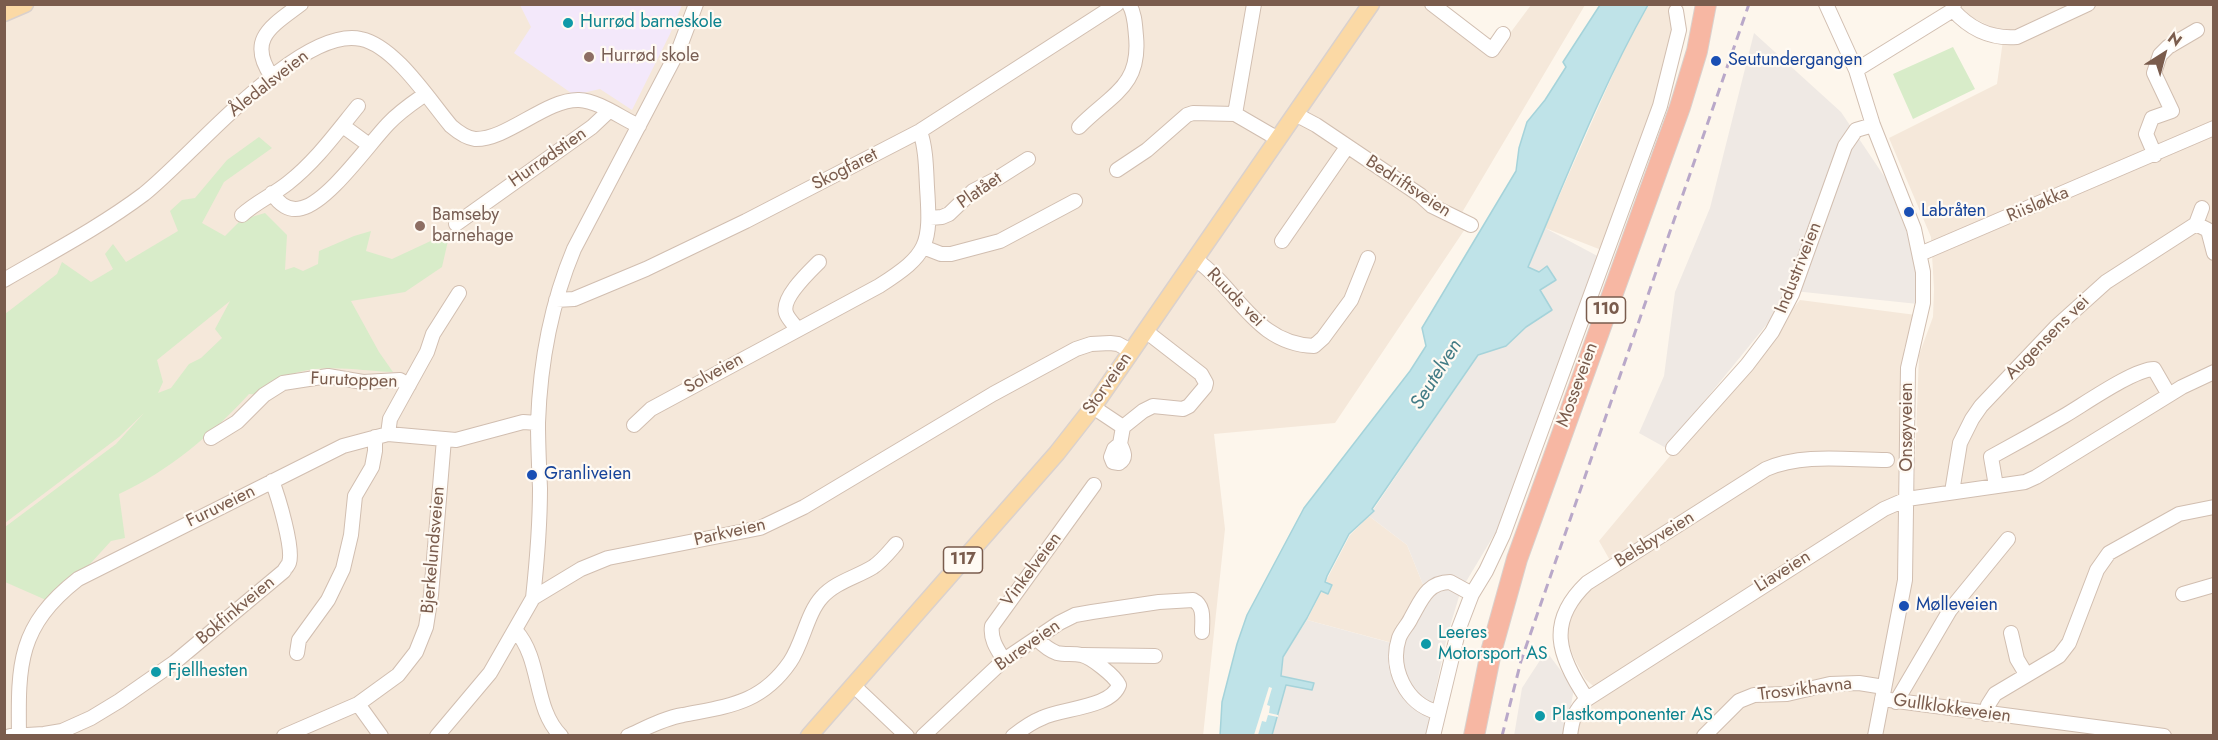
<!DOCTYPE html>
<html>
<head>
<meta charset="utf-8">
<style>
  body { margin:0 }
  #map { position:relative; width:2218px; height:740px; overflow:hidden; background:#fdf6ec; font-family:Jost,sans-serif }
  canvas { display:block }
  .frame { position:absolute; inset:0; border:6px solid #7a5c4d; pointer-events:none }
  .north { position:absolute; left:2134px; top:24px; width:60px; height:60px; -webkit-text-stroke:4px #fffaf3; paint-order:stroke; rotate:36deg; font-size:16px; font-weight:700; line-height:24px; text-align:center; color:#7a5c4d }
  .north::after { content:''; display:block; margin:auto; width:21px; height:27px; background:#7a5c4d; clip-path:polygon(50% 0,100% 100%,50% 72%,0 100%) }
</style>
</head>
<body>
<div id="map">
<canvas width="2218" height="740"></canvas>
<div class="frame"></div>
<div class="north">N</div>
</div>
<script>
const c = document.querySelector('canvas').getContext('2d');
c.lineJoin = 'round';
function paint(path, color) { c.fillStyle = color; c.fill(path, 'evenodd'); }
function trace(path, color, width, dash) { c.strokeStyle = color; c.lineWidth = width; c.lineCap = dash ? 'butt' : 'round'; c.setLineDash(dash || []); c.stroke(path); }
function write(font, color, halo, rows, align = 'center') {
  c.font = font + ' Jost,sans-serif'; c.lineWidth = 4.5; c.setLineDash([]); c.textBaseline = 'middle'; c.strokeStyle = halo; c.fillStyle = color; for (const [text, x, y, turn = 0] of rows) {
    c.save(); c.translate(x, y); c.rotate((+turn || 0) * Math.PI / 180); c.textAlign = isNaN(turn) ? turn : align; if (halo) c.strokeText(text, 0, 0); c.fillText(text, 0, 0); c.restore();
  }
}
const residential = new Path2D(`
  M1441,4L1499,48L1531,5H1585L1457,221L1465,229L1335,423L1214,434L1225,529L1203,736L5,735L4,5Z
  M1649,5H1681L1685,18L1672,75L1604,251L1545,228L1629,38Z
  M1947,5H2213V735L1883,736L1911,568L1919,355L1933,317L1934,289L1931,237L1889,138L1997,84L2004,33Z
  M1800,300L1916,315L1904,349L1902,566L1868,735H1576L1578,722L1588,707L1604,695L1585,679L1574,658L1566,635L1569,614L1589,589L1616,571L1599,541Z
  M1369,516L1407,545L1424,587L1400,645L1307,620L1321,592L1328,594L1332,586L1326,581L1350,535Z`);
const industrial = new Path2D(`
  M1754,33L1841,112L1886,179L1913,248L1918,304L1794,291L1666,448L1639,433L1664,376L1675,292L1710,208Z
  M1545,228L1603,259L1518,495L1461,590L1447,636L1426,735L1272,736L1286,684L1312,690L1313,683L1280,676L1283,657L1307,620L1399,645L1424,587L1407,545L1369,516L1478,355L1506,346L1526,327L1552,310L1539,290L1556,280L1547,266L1539,272L1528,267Z
  M1546,651L1574,688L1566,735L1514,736L1522,688Z`);
const education = new Path2D(`
  M520,5H682L670,34L632,110L600,89L574,95L514,53L531,27Z`);
const green = new Path2D(`
  M1953,47L1975,89L1913,119L1893,74Z
  M259,137L272,148L224,182L202,223L225,236L241,220L265,213L287,235L285,270L294,267L303,271L318,264L319,251L354,236L371,231L366,251L392,259L450,232L442,267L405,292L351,301L379,352L393,372C363,371 329,364 299,372C282,376 267,397 249,394C211,435 169,471 119,494L125,538L111,541L90,564L46,600L5,582V527L116,444L144,413L119,437L5,523V314L57,274L62,262L91,282L113,269L105,254L113,244L126,262L178,231L170,211L182,200L195,198L227,160ZM230,301L215,329L222,338L201,358L189,364L171,388L158,393L163,382L157,360Z`);
const water = new Path2D(`
  M1600,5H1648C1601,88 1566,179 1528,267L1539,272L1547,266L1556,280L1540,290L1552,310L1526,327L1506,346L1478,355L1372,509L1374,511L1349,534L1327,576L1325,582L1332,585L1328,594L1321,591L1307,618L1283,657L1281,676L1314,683L1312,690L1286,685L1272,735L1220,736L1222,702L1237,644L1247,615L1304,508L1410,371L1426,346L1422,328L1516,171L1519,148L1527,122L1545,100L1566,67L1563,62Z`);
const pier = new Path2D(`
  M1269,687L1272,688L1267,705L1270,706L1269,713L1278,715V717L1268,715L1266,722L1262,721L1258,735H1254Z`);
const minor = new Path2D(`
  M1432,4L1492,50L1503,34
  M1826,4L1856,70L1873,125L1914,229L1923,272V303L1908,368L1905,580L1875,736
  M1953,10C1970,29 1992,39 2017,37L2088,4
  M1856,70L1953,10L1954,4
  M272,77C246,39 272,26 301,4
  M1235,114L1254,4
  M1295,114L1316,125L1420,195L1432,206L1471,225
  M343,126L369,145
  M1079,127C1110,95 1141,87 1136,36C1135,26 1135,14 1129,4
  M2155,155L2146,134L2152,118L2172,111L2154,73L2160,55L2168,47L2197,30
  M1117,170L1147,150L1187,115L1193,113L1235,114L1278,139
  M272,193C279,204 289,212 302,208C329,201 368,145 388,124C399,112 411,104 424,95
  M242,215C256,202 273,195 288,183C316,161 336,133 358,106
  M930,218L942,217L949,214L973,191L998,178L1028,159
  M456,224L592,127L609,111
  M2196,224L2202,208
  M1282,241L1347,147
  M923,247L941,254H951L1000,241L1075,201
  M1920,254L2214,128
  M1195,259C1238,289 1255,344 1314,346L1323,338L1351,300L1368,258
  M4,280C52,252 100,227 144,194C191,157 300,25 361,39C395,46 429,100 451,126C458,132 466,138 475,139C507,140 546,99 579,100C599,101 621,118 639,126
  M556,300L574,299L646,269L746,221L920,131L1117,4
  M797,329C794,324 788,319 786,313C781,298 809,272 819,262
  M1093,407L1123,427L1120,444L1114,449L1111,457L1113,462L1119,463C1127,458 1124,452 1120,444
  M634,425L651,409L879,286C929,254 931,245 927,187C926,168 926,149 920,131
  M1123,427L1143,411L1153,406L1183,409L1189,406L1205,387L1206,383L1201,374L1152,336
  M388,434L390,419L427,352L433,334L459,293
  M211,438L237,422L264,395L283,383L328,376L363,382L400,380L409,385
  M1673,448L1747,365L1772,332L1792,294L1845,146L1856,130L1873,125
  M1996,486L1991,457C2015,444 2040,430 2064,416C2083,405 2134,369 2154,369L2169,395
  M1952,492L1960,443L1972,419L1981,406L2056,327L2106,282L2196,224L2208,230L2214,253
  M2183,594L2214,585
  M533,598C537,561 540,525 540,488C539,466 538,445 538,423C540,364 551,304 574,249L679,49L696,4
  M516,631C542,660 533,708 561,736
  M2011,633L2017,659L2026,674
  M297,653L299,640L328,600L343,569L351,535L355,496L372,467L375,451V437
  M1083,655L1155,656
  M1004,660C997,649 990,639 992,626L1094,485
  M853,685L907,736
  M1587,699C1558,656 1546,622 1587,583L1766,469C1803,453 1847,460 1887,460
  M1882,699L2164,736
  M1896,702L1950,610L2008,539
  M1437,712C1406,704 1389,668 1399,638C1402,630 1408,625 1411,618C1421,601 1427,582 1450,582L1472,594
  M1986,714L1988,705L1995,694L2059,656L2069,643L2097,570L2109,553L2179,514L2214,507
  M19,735C18,664 18,626 78,579L343,446L388,434L456,440L523,422L538,423
  M10,736L44,734L62,731L91,718L119,701L175,662L284,571C284,570 289,564 289,563C294,549 278,496 272,481
  M284,736L358,704
  M381,736L358,704L398,675L416,652L426,627L431,595L444,439
  M437,736L490,673L533,598L581,569L608,558L760,528L804,507L993,394L1076,349L1091,344L1110,343L1118,344L1131,351
  M628,736C646,728 664,718 683,715C728,706 761,704 790,662C803,643 807,613 822,597C835,582 857,577 873,567C882,561 889,552 896,544
  M923,736L1004,660L1059,623L1075,615L1092,612L1159,602L1193,600C1205,606 1202,620 1202,632
  M1013,736C1022,729 1032,722 1042,718C1062,708 1111,708 1119,685C1115,676 1091,657 1081,655C1074,653 1065,655 1057,653C1049,650 1043,645 1037,639
  M1433,736L1459,628L1472,594L1486,571L1503,535L1660,106L1679,30L1676,11
  M1570,736C1572,719 1575,710 1587,699L1884,509L1907,499L2025,482L2036,477L2182,387L2214,372
  M1704,736L1739,701L1754,695L1787,694L1830,684L1859,683L1884,687`);
const major = new Path2D(`
  M4,13L25,4
  M809,736L1057,453L1093,407L1371,4`);
const highway = new Path2D(`
  M1474,736L1491,652L1517,559L1680,107L1697,51L1706,4`);
const rail = new Path2D(`
  M1502,736L1521,661L1749,4`);
const markers = [
  [568,23,6,"#0f9aa8"],
  [589,57,6,"#8d6e63"],
  [1716,61,6,"#1a4fb4"],
  [1909,212,6,"#1a4fb4"],
  [420,226,6,"#8d6e63"],
  [532,475,6,"#1a4fb4"],
  [1904,606,6,"#1a4fb4"],
  [1426,644,6,"#0f9aa8"],
  [156,672,6,"#0f9aa8"],
  [1540,716,6,"#0f9aa8"]
];
const shields = [
  [1606,310,39],
  [963,560,39]
];
const shieldNames = [
  ["110",1606,310],
  ["117",963,560]
];
const cultureNames = [
  ["Hurrød barneskole",580,23],
  ["Leeres",1438,634],
  ["Motorsport AS",1438,655],
  ["Fjellhesten",168,672],
  ["Plastkomponenter AS",1552,716]
];
const educationNames = [
  ["Hurrød skole",601,57],
  ["Bamseby",432,216],
  ["barnehage",432,237]
];
const transitNames = [
  ["Seutundergangen",1728,61],
  ["Labråten",1921,212],
  ["Granliveien",544,475],
  ["Mølleveien",1916,606]
];
const streetNames = [
  ["Åledalsveien",269,84,-38],
  ["Hurrødstien",548,158,-35],
  ["Skogfaret",845,170,-27],
  ["Bedriftsveien",1408,187,33],
  ["Platået",980,191,-35],
  ["Riisløkka",2038,205,-23],
  ["Industriveien",1799,268,-68],
  ["Ruuds vei",1235,298,46],
  ["Augensens vei",2048,338,-45],
  ["Solveien",714,374,-29],
  ["Furutoppen",354,381,2],
  ["Storveien",1108,384,-55],
  ["Mosseveien",1578,385,-70],
  ["Onsøyveien",1908,427,-90],
  ["Furuveien",221,507,-26],
  ["Parkveien",730,533,-13],
  ["Belsbyveien",1655,540,-32],
  ["Bjerkelundsveien",434,550,-85],
  ["Vinkelveien",1032,570,-53],
  ["Liaveien",1783,572,-32],
  ["Bokfinkveien",236,611,-40],
  ["Bureveien",1028,646,-35],
  ["Trosvikhavna",1805,690,-7],
  ["Gullklokkeveien",1952,709,8]
];
const waterNames = [
  ["Seutelven",1437,375,-58]
];
paint(residential, '#f5e8da');
paint(industrial, '#efe9e4');
paint(education, '#f3e8fa');
paint(green, '#d8ecc9');
paint(water, '#bfe3e8');
trace(water, '#a5d3da', 1.5);
paint(pier, '#fdf6ec');
trace(minor, '#d1beb0', 16);
trace(major, '#dad1cd', 19);
trace(highway, '#dad1cd', 22);
trace(minor, '#fff', 14);
trace(major, '#fbd9a5', 16);
trace(highway, '#f7b7a3', 20);
trace(rail, '#b9a8c9', 3, [9, 6]);
for (const [x, y, r, color] of markers) { const dot = new Path2D(); dot.arc(x, y, r, 0, 2 * Math.PI); c.fillStyle = color; c.fill(dot); trace(dot, '#fffaf3', 2); }
for (const [x, y, w] of shields) { const box = new Path2D(); box.roundRect(x - w / 2, y - 13, w, 26, 4.5); c.fillStyle = '#fffaf3'; c.fill(box); trace(box, '#7a5c4d', 1.5); }
write('bold 16px', '#7a5c4d', null, shieldNames);
write('18px', '#0d838f', '#fffaf3', cultureNames, 'left');
write('18px', '#785e54', '#fffaf3', educationNames, 'left');
write('18px', '#164399', '#fffaf3', transitNames, 'left');
write('18px', '#7a5c4d', '#fffaf3', streetNames);
write('italic 20px', '#437c86', '#fffaf3', waterNames);
</script>
</body>
</html>
